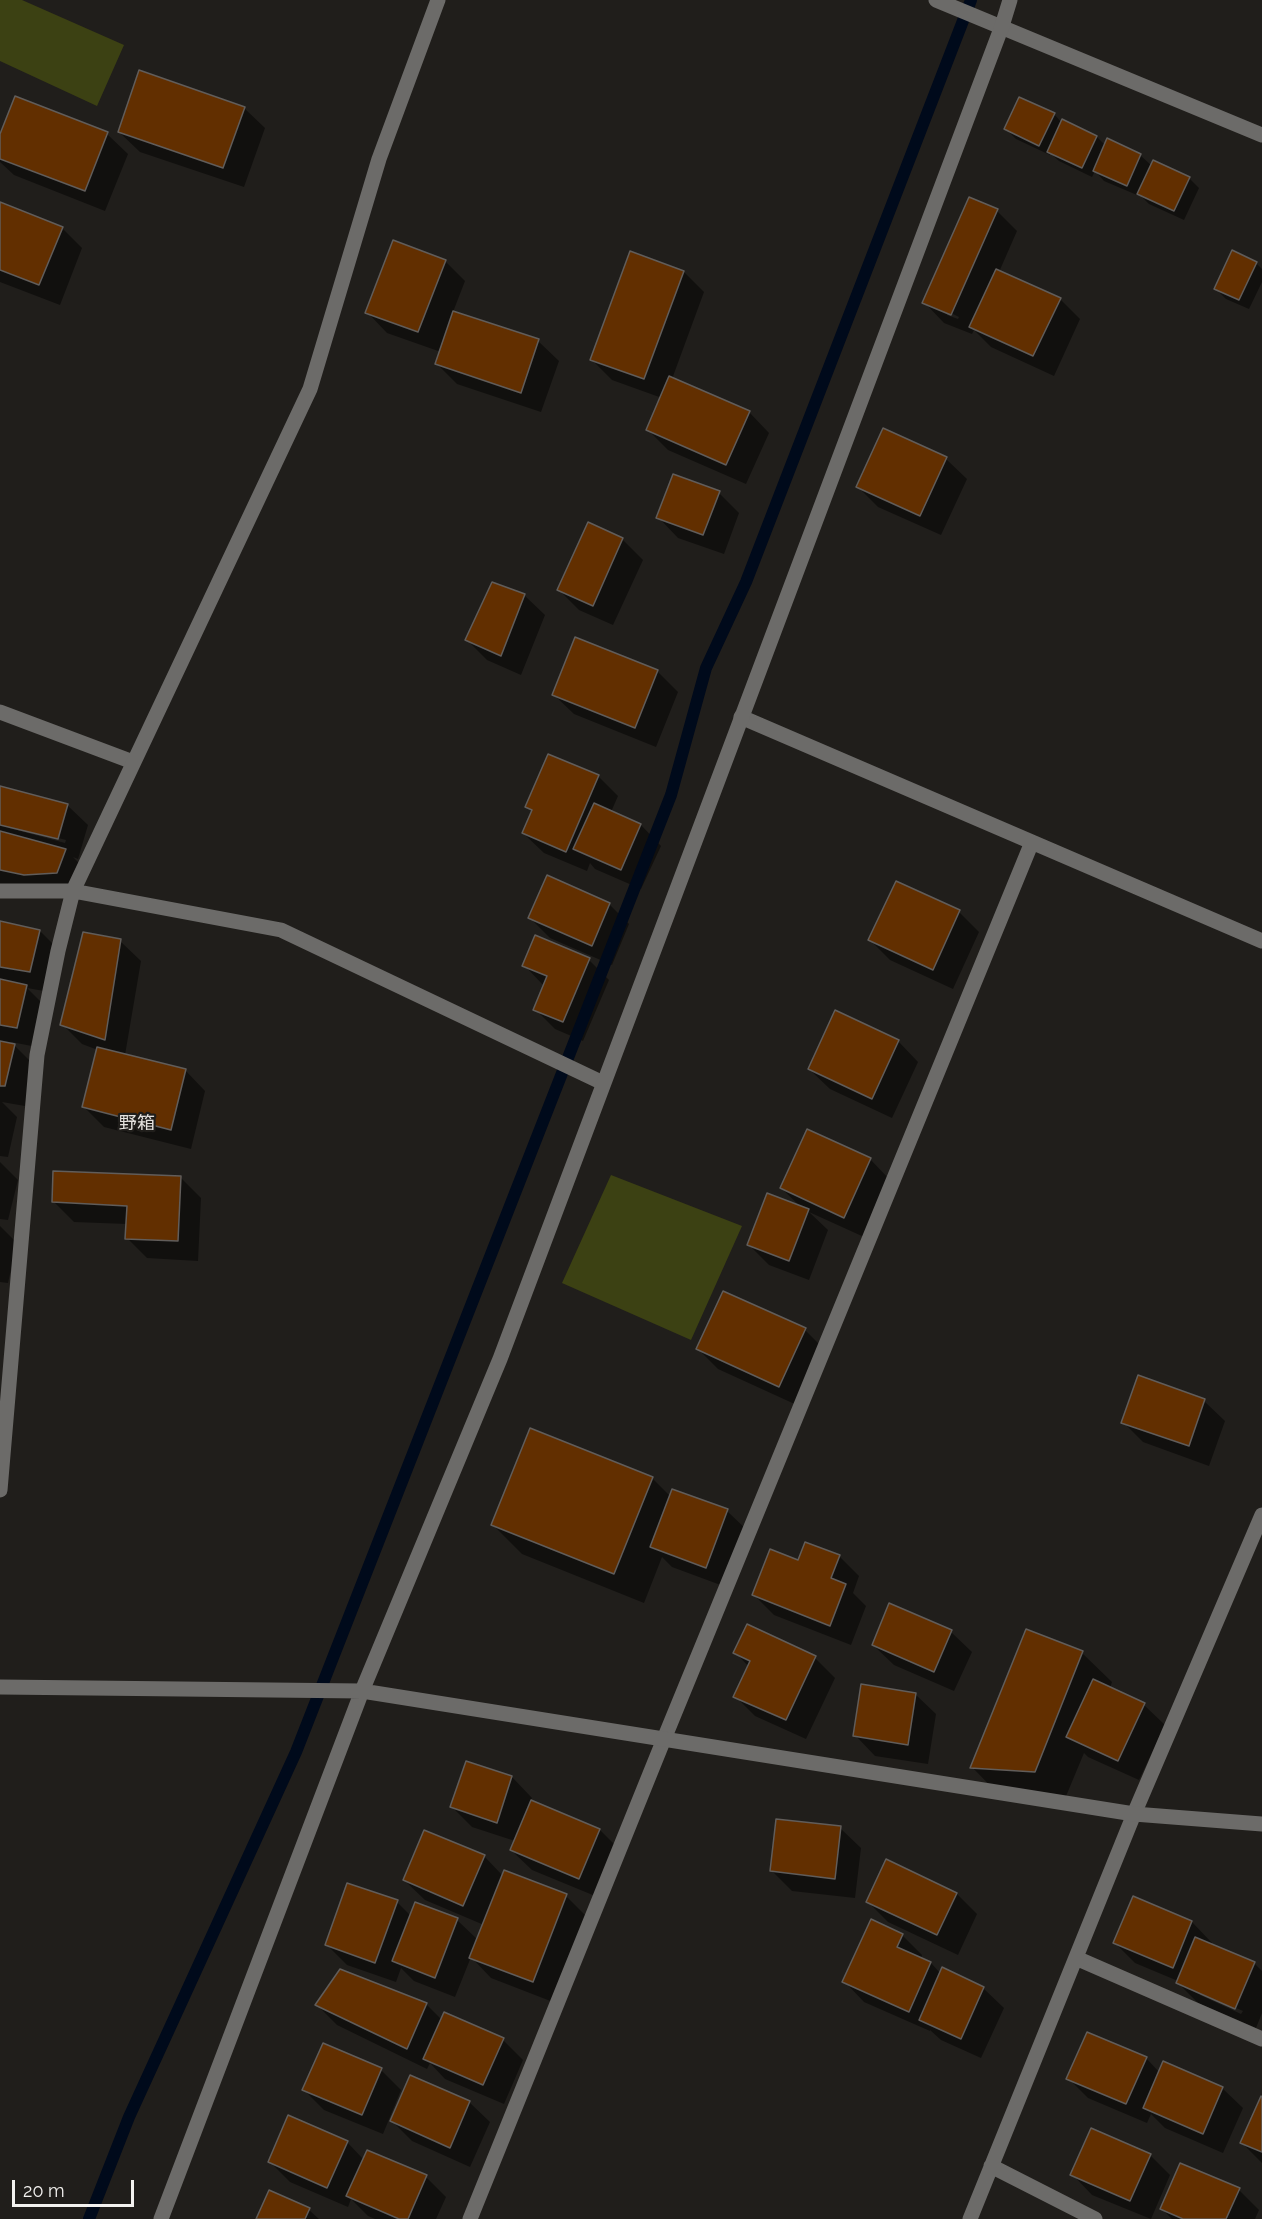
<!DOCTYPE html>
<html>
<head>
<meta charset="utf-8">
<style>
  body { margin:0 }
  #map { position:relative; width:1262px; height:2219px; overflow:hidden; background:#201e1b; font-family:Raleway,sans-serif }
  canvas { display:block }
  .scale { position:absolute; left:12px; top:2180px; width:122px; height:27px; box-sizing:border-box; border:3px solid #f3f2f0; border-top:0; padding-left:8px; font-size:18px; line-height:21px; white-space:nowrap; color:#f3f2f0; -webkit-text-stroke:4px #201e1b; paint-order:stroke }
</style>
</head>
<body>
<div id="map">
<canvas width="1262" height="2219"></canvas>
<div class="scale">20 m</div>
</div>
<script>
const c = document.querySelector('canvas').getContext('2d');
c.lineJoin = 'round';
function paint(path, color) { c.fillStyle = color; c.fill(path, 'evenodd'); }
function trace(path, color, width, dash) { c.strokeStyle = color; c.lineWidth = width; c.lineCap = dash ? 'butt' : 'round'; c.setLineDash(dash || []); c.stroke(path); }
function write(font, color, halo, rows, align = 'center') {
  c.font = font + ' Raleway,"Noto Sans JP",sans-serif'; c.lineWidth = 4.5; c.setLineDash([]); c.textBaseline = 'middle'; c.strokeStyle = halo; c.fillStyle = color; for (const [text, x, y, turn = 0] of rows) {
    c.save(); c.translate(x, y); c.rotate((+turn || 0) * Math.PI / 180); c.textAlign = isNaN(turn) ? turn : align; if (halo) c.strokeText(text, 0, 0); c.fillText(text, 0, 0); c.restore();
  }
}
const green = new Path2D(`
  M0,0H22L124,45L97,106L0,61Z
  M611,1175L742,1226L691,1340L562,1283Z`);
const shadow = new Path2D(`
  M16,98L107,134L128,154L105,211L14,175L0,162V138Z
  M244,108L265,128L244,187L140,152L119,132Z
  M1054,114L1062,123L1063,121L1097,137L1106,146L1140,155L1152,166L1189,178L1199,188L1184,220L1149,204L1138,193L1137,195L1104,181L1095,171L1092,177L1059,161L1050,153V155L1016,139L1006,129Z
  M0,204L62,228L82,248L60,305L0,282Z
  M997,211L1017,231L999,272L1060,299L1080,319L1054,376L991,347L974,330L972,334L944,323L924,302ZM947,311L959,317L958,319L947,315Z
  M445,261L465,281L453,312L538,341L559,361L541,412L457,384L437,364L441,352L387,333L367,312Z
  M1256,263L1262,269V282L1249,309L1226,299L1216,289Z
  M684,272L704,292L672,379L749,412L769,433L746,484L668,450L648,430L662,398L612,380L592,360Z
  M884,430L946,459L967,479L941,535L878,507L858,487Z
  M719,493L739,513L724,554L678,538L658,517Z
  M589,524L623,540L643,560L613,625L579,610L559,590Z
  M524,595L545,615L521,675L487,660L467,640Z
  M576,639L658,672L678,692L656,747L574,714L553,694Z
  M598,776L618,796L611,812L641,825L661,846L641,889L595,869L590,863L587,871L544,853L523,833L532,812L527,806Z
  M0,788L67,805L88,825L78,859L73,857L86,870L77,893L0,885ZM5,824L66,840L65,843L9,828Z
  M609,904L629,924L612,965L550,938L530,918Z
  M959,912L979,932L953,989L890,960L870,940Z
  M0,923L40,931L60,951L50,992L27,988L46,1007L37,1047L11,1042L34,1065L25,1106L2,1102L17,1117L8,1157L0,1156Z
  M120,941L141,961L125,1055L185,1070L205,1091L191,1149L104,1127L84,1107L98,1050L82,1044L62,1024Z
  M589,960L609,980L583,1041L555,1029L535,1009L544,986L524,965Z
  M898,1041L918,1062L892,1118L830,1089L809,1069Z
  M870,1159L890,1180L864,1237L809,1212L828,1230L809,1280L769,1265L749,1245L802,1208L781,1188Z
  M0,1162L18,1180L8,1220L0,1219Z
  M181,1178L201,1198L198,1261L147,1258L127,1238V1224L74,1222L54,1202Z
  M0,1226L17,1243L8,1283L0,1282Z
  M805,1330L825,1350L799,1406L718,1369L698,1349Z
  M1204,1401L1225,1421L1209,1466L1143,1442L1123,1422Z
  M652,1478L671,1497L727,1511L748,1531L726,1587L672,1567L662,1557L644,1603L522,1554L493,1525Z
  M839,1556L859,1576L853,1593L866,1606L851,1645L774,1615L753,1594L799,1561Z
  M890,1605L951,1632L972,1652L954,1691L894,1665L873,1645Z
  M1027,1631L1082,1653L1112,1682L1110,1688L1144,1705L1165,1725L1139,1780L1088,1757L1084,1753L1064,1801L1001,1797L972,1767Z
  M735,1652L815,1658L835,1678L806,1739L755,1716L735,1696L749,1667Z
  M915,1694L936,1714L928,1764L875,1756L855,1735Z
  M512,1777L532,1798L530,1802L600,1830L620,1850L600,1898L532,1870L511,1850L515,1841L472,1827L452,1807Z
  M840,1828L861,1848L855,1898L792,1891L772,1871Z
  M484,1856L503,1876L566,1896L586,1916L553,2002L491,1978L471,1957L455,1997L414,1981L401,1968L396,1982L347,1965L327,1945L397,1902L411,1916L457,1920L478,1940L484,1925L425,1900L404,1880Z
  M957,1894L977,1914L958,1955L888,1922L868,1902Z
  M1134,1898L1192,1922L1212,1943L1211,1945L1255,1964L1262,1971V2013L1256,2028L1198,2003L1178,1983V1981L1135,1963L1114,1942ZM1200,1992L1243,2011L1241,2014L1200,1995Z
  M902,1935L922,1955L921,1959L931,1963L941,1974L983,1988L1004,2008L981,2058L941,2040L930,2030V2031L864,2002L844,1981Z
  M426,2004L442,2020L503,2040L523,2060L504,2104L445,2079L430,2063L427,2069L337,2025L317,2005Z
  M1146,2058L1160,2073L1222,2088L1243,2108L1223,2153L1165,2128L1151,2114L1147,2123L1088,2098L1068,2078Z
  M381,2070L401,2090L383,2134L324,2110L304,2090Z
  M1262,2098V2163L1242,2143Z
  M469,2102L490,2122L470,2167L412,2141L392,2121Z
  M347,2142L364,2160L426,2177L446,2197L436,2219H375L368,2216L351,2199L348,2207L290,2182L270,2162Z
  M1150,2155L1170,2175L1151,2219L1092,2195L1072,2174Z
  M1239,2190L1259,2210L1255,2219H1172L1162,2209Z
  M309,2210L319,2219H258Z`);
const stream = new Path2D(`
  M89,2219L129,2117L296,1752L671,795L706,668L746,582L971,0`);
const building = new Path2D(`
  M139,70L245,107L223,168L118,132Z
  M15,96L108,132L85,191L0,159V134Z
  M1019,97L1055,113L1039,146L1004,129Z
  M1062,119L1097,136L1082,168L1047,152Z
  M1107,138L1141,154L1127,186L1093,171Z
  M1153,160L1190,177L1174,211L1137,194Z
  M969,197L998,209L951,315L922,303Z
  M0,202L63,227L39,285L0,270Z
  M393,240L446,260L418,332L365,313Z
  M1232,250L1257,262L1239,300L1214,289Z
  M630,251L684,271L644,379L590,360Z
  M996,269L1061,298L1033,356L969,327Z
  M453,311L539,339L521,393L435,364Z
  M669,376L750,411L726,465L646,430Z
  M883,428L947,457L920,516L856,487Z
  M673,474L720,491L703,535L656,518Z
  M588,522L623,538L593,606L557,590Z
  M492,582L525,594L501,656L465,640Z
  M575,637L658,670L635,728L552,695Z
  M548,754L599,775L566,852L522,833L532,810L525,807Z
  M0,786L68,804L58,839L0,825Z
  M594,803L641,824L621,870L573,849Z
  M0,831L66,849L57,873L24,875L0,870Z
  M547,875L610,903L592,946L528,918Z
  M896,881L960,910L933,970L868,940Z
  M0,921L40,930L30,972L0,967Z
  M83,932L121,939L105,1040L60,1025Z
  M535,935L590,958L563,1022L533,1010L547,976L522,966Z
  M0,979L27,985L17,1028L0,1025Z
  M835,1010L899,1040L872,1099L808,1069Z
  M0,1041L15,1044L5,1086H0Z
  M97,1047L186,1069L171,1130L82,1107Z
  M807,1129L871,1158L844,1218L780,1188Z
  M53,1171L181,1176L178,1241L125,1239L127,1206L52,1202Z
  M767,1193L809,1209L789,1261L747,1245Z
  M723,1291L806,1328L779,1387L696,1349Z
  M1138,1375L1205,1399L1189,1446L1121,1423Z
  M530,1428L653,1477L614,1574L491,1525Z
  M672,1489L728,1509L706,1568L650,1547Z
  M805,1542L840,1555L831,1578L846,1584L830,1626L752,1595L770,1549L798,1560Z
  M889,1603L952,1630L934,1672L872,1645Z
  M747,1624L816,1656L786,1720L733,1697L750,1661L733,1653Z
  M1026,1629L1083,1651L1035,1772L970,1768Z
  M1093,1679L1145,1703L1118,1761L1066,1737Z
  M861,1684L916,1693L908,1745L853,1736Z
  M466,1761L512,1776L497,1823L450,1807Z
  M531,1800L600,1829L579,1879L510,1850Z
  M776,1819L841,1826L835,1879L770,1871Z
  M424,1830L485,1855L463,1906L403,1880Z
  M886,1859L957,1893L937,1935L866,1902Z
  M504,1870L567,1894L533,1982L469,1958Z
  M347,1883L398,1900L375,1963L325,1945Z
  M1133,1896L1192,1921L1173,1968L1113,1943Z
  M415,1902L458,1918L435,1978L392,1961Z
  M871,1919L903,1934L897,1947L931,1962L909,2012L842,1982Z
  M1195,1937L1255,1962L1235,2009L1176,1983Z
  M942,1967L984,1987L961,2039L919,2020Z
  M340,1969L427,2003L407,2049L315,2005Z
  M444,2012L504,2038L483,2085L423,2059Z
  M1087,2032L1147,2057L1126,2104L1066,2079Z
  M323,2043L382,2068L362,2115L302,2090Z
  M1163,2061L1223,2087L1203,2134L1143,2108Z
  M410,2075L470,2101L450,2148L390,2121Z
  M1261,2096L1262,2097V2152L1240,2143Z
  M288,2115L348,2141L327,2188L268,2162Z
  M1091,2128L1151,2154L1130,2201L1070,2175Z
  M367,2150L427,2175L408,2219H399L346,2196Z
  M1180,2163L1240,2188L1226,2219H1183L1160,2209Z
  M269,2190L310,2208L305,2219H256Z`);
const service = new Path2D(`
  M0,712L133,762`);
const minor = new Path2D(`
  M936,0L1262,135
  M741,717L1262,941
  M0,891H73L281,930L603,1083
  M0,1490L37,1055L58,951L73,891L310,389L379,159L438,0
  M1076,1958L1262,2039
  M991,2166L1095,2219
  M470,2219L664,1739L1032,842
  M970,2219L1134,1814L1262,1515`);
const tertiary = new Path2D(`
  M0,1687L362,1691L1134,1814L1262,1824
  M161,2219L362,1691L500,1359L1002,26L1010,0`);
const quarterNames = [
  ["野箱",137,1124]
];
paint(green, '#3c4113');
paint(shadow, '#0007');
trace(stream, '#000a1b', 12);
paint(building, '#622f00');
trace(building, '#615d5a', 1.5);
trace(service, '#6c6b69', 15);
trace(minor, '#6c6b69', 15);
trace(tertiary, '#6c6b69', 15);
write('18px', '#e4e1dd', '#201e1b', quarterNames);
</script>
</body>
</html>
